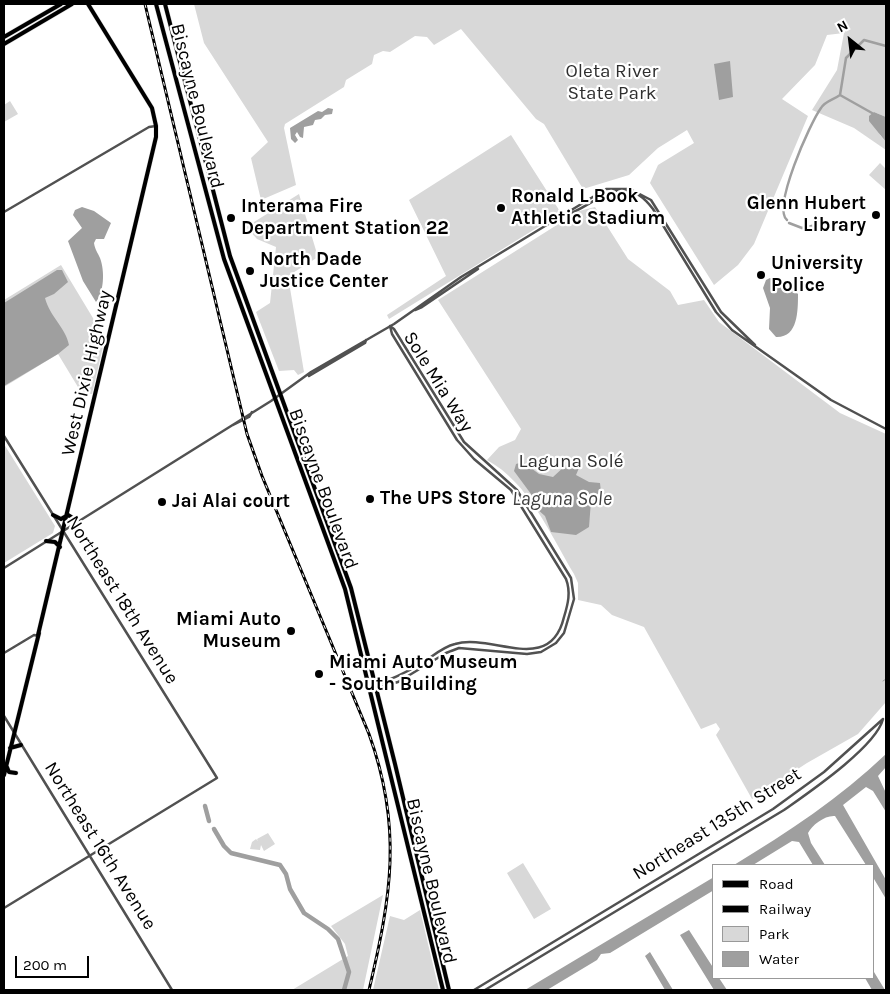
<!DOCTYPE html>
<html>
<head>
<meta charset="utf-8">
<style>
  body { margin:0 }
  #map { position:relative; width:890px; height:994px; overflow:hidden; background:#fff; font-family:Karla,sans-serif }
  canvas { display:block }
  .frame { position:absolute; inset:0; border:5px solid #000; pointer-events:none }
  .legend { position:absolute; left:712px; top:864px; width:162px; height:115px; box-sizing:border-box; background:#fff; border:1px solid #999; margin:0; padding:6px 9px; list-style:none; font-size:15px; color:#000 }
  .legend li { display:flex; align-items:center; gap:10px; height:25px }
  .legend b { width:25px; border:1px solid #999 }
  .north { position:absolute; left:825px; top:15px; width:50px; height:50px; -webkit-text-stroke:4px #fff; paint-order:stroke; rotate:331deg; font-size:14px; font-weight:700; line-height:20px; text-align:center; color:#000 }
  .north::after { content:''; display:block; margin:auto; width:18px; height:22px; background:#000; clip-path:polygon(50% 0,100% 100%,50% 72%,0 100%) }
  .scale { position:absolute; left:15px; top:956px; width:74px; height:22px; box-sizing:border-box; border:2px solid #000; border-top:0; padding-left:6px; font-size:15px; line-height:18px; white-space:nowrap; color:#000; -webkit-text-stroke:4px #fff; paint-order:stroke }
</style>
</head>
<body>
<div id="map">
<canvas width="890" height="994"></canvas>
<div class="frame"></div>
<ul class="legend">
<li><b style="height:6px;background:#000"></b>Road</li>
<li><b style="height:6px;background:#000"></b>Railway</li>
<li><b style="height:14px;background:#d8d8d8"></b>Park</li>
<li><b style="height:14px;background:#9f9f9f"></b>Water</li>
</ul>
<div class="north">N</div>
<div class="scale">200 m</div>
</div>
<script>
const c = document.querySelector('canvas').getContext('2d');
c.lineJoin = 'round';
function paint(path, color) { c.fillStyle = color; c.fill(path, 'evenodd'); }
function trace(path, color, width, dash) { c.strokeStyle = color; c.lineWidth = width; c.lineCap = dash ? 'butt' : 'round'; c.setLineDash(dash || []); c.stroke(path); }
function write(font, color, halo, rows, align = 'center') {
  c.font = font + ' Karla,sans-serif'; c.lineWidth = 4.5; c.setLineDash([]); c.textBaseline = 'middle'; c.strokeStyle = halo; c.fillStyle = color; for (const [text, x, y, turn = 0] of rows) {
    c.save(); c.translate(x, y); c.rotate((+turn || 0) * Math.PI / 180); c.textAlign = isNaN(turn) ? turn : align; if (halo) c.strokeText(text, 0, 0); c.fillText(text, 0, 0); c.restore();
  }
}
const green = new Path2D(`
  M194,4H886V117L874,112L880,135L886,142V150L854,128L812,110L837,70L844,33L827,35L815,65L782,99L808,116L754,244L738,265L714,285L650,183L658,165L694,143L687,130L658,148L629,175L583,189L544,124L536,119L461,29L434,45L427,37L415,36L390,52L383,51L374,55L372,64L346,80L344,87L285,124L284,128L296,185L261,200L251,158L268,142L204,43Z
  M10,101L18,114L4,122V105Z
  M511,135L561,213L389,319L387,315L446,276L409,200Z
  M880,163L886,169V190L869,175Z
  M299,194L318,257L288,276L304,372L298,375L294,370L279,371L256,312L270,303L276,247L257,239L246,227Z
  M595,207L628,259L670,291L678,305L704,300L719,322L840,413L886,434V702L858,734L807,763L752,799L716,735L720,729L716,723L701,729L644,627L612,615L601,605L578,600V583L574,574C550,534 529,483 487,460L499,447L515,440L521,429L438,300L579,211Z
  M61,265L105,338L92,394L81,392L58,354L4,387V300Z
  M4,444L55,526L53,533L4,563Z
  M268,833L275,844L264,851L261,845L260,850L250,849L252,842L256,839L258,841L257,839Z
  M523,863L551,909L534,919L507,873Z
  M383,895L363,990H292L348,956L345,944L331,926Z
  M420,910L439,990H373L390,916L404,920Z`);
const water = new Path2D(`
  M730,61L733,97L719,100L714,64Z
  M328,108L333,109L332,114L325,115L321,119L315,120L313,125L304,127L303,138L300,137L297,132L295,135L298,140L295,143L291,139L290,128L318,111L322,112Z
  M874,112L886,117V142L869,121V116Z
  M82,207L94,211L111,223L104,239H96L94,243C95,250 98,253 100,258C105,271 104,292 96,302L83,281L68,241L82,228L73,215L75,210Z
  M57,270H62L68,282L54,294L45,298C50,317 66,328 69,345L58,354L4,386V303Z
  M770,278L787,283L798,294C798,311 798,338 776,337L769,329L770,308L763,288L766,280Z
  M523,462L539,474L553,477L566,465L574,464L579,468L576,475L589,482L600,483L601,492L588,499L591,501L589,527L576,535L551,532L545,516L537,509L531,494L514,471L516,464Z
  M886,754V767L878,776L886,793V812L873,791L866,787L843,805L886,880V899L874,879V865H866L835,816C825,815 812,825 808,833L811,843L825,865H813L799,842L792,841L753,865H734C788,832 840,798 886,754Z
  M714,877V890L610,953L601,954L597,960L547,990H525Z
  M689,930L714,969V978H719L727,990H714L680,935Z
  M650,952L673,990H665L645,956Z
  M874,972L885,990H872L865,978H874Z`);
const stream = new Path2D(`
  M883,681L886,679`);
const canal = new Path2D(`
  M872,113L840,95L846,58L864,40L886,46
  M787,220C772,208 810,123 821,108C825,101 833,100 840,95
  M789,223L802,228L826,223L852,230`);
const river = new Path2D(`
  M205,806L209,821
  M214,829L224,846L231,853L280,865L286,874L290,889L304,913L328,929L338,939L349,972L344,990`);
const minor = new Path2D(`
  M4,212L149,127L156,126
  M563,216C595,208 621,166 653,209L716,312L732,330L831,400L886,429
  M415,310L422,307L478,269
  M309,376L365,343L366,340
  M233,425L249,417L252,412
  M4,436L217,778L4,908
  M4,568L271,401L311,372L394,324L461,277L606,189H630L651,200L721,312L755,345
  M4,653L34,635L38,636
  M369,687C388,681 404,674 422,663C432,657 442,647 455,644C492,633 550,676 564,617C568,604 571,592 566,579L511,490L474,459L457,440L392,334L390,326
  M369,690L398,682L446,653L459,648L527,654L541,652L556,643L564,633L574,599L571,578L517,490L464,442L394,329L390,326
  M4,716L172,990
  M474,990L773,809L824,772L883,719
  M485,990L784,810C808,793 876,747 883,719`);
const major = new Path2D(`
  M156,4L224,259L345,589L443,990
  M165,4L230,256L351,588L395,764L449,990
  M4,37L61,4
  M4,44L72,4
  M53,515L61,519L68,515
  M68,515L79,522
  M46,541L55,542L60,547
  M38,635L156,137V126L152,108L88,4
  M10,748L21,745
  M6,765L9,772L16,773
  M4,775L39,633`);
const rail = new Path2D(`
  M145,4L247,434L262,476L369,734C403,828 391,897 369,990`);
const markers = [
  [501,208,5,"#000"],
  [876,215,5,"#000"],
  [231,218,5,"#000"],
  [250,271,5,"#000"],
  [761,275,5,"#000"],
  [370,499,5,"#000"],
  [162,502,5,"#000"],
  [291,631,5,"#000"],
  [319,674,5,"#000"]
];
const parkNames = [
  ["Oleta River",612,72],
  ["State Park",612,94],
  ["Laguna Solé",571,462]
];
const streetNames = [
  ["Biscayne Boulevard",197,106,76],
  ["West Dixie Highway",87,373,-77],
  ["Sole Mia Way",438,382,58],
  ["Biscayne Boulevard",323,489,70],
  ["Northeast 18th Avenue",122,600,58],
  ["Northeast 135th Street",717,824,-32],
  ["Northeast 16th Avenue",100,846,58],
  ["Biscayne Boulevard",431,881,77]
];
const poiNames = [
  ["Ronald L Book",511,197],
  ["Athletic Stadium",511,219],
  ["Glenn Hubert",866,204,"right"],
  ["Library",866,226,"right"],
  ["Interama Fire",241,207],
  ["Department Station 22",241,229],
  ["North Dade",260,260],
  ["Justice Center",260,282],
  ["University",771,264],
  ["Police",771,286],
  ["The UPS Store",380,499],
  ["Jai Alai court",172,502],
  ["Miami Auto",281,620,"right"],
  ["Museum",281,642,"right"],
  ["Miami Auto Museum",329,663],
  ["- South Building",329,685]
];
const waterNames = [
  ["Laguna Sole",562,499]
];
paint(green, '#d8d8d8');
paint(water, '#9f9f9f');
trace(stream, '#9f9f9f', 1);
trace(canal, '#9f9f9f', 2.5);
trace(river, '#9f9f9f', 4.5);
trace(major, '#dbdbdb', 5);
trace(minor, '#515151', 2.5);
trace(major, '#000', 4);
trace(rail, '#000', 3);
trace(rail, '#fff', 1, [4]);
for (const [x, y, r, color] of markers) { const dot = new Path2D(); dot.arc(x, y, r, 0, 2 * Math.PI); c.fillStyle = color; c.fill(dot); trace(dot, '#fff', 2); }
write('19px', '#2f2f2f', '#fff', parkNames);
write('19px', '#000', '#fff', streetNames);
write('bold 19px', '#000', '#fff', poiNames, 'left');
write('italic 20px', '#404040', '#fff', waterNames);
</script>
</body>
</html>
